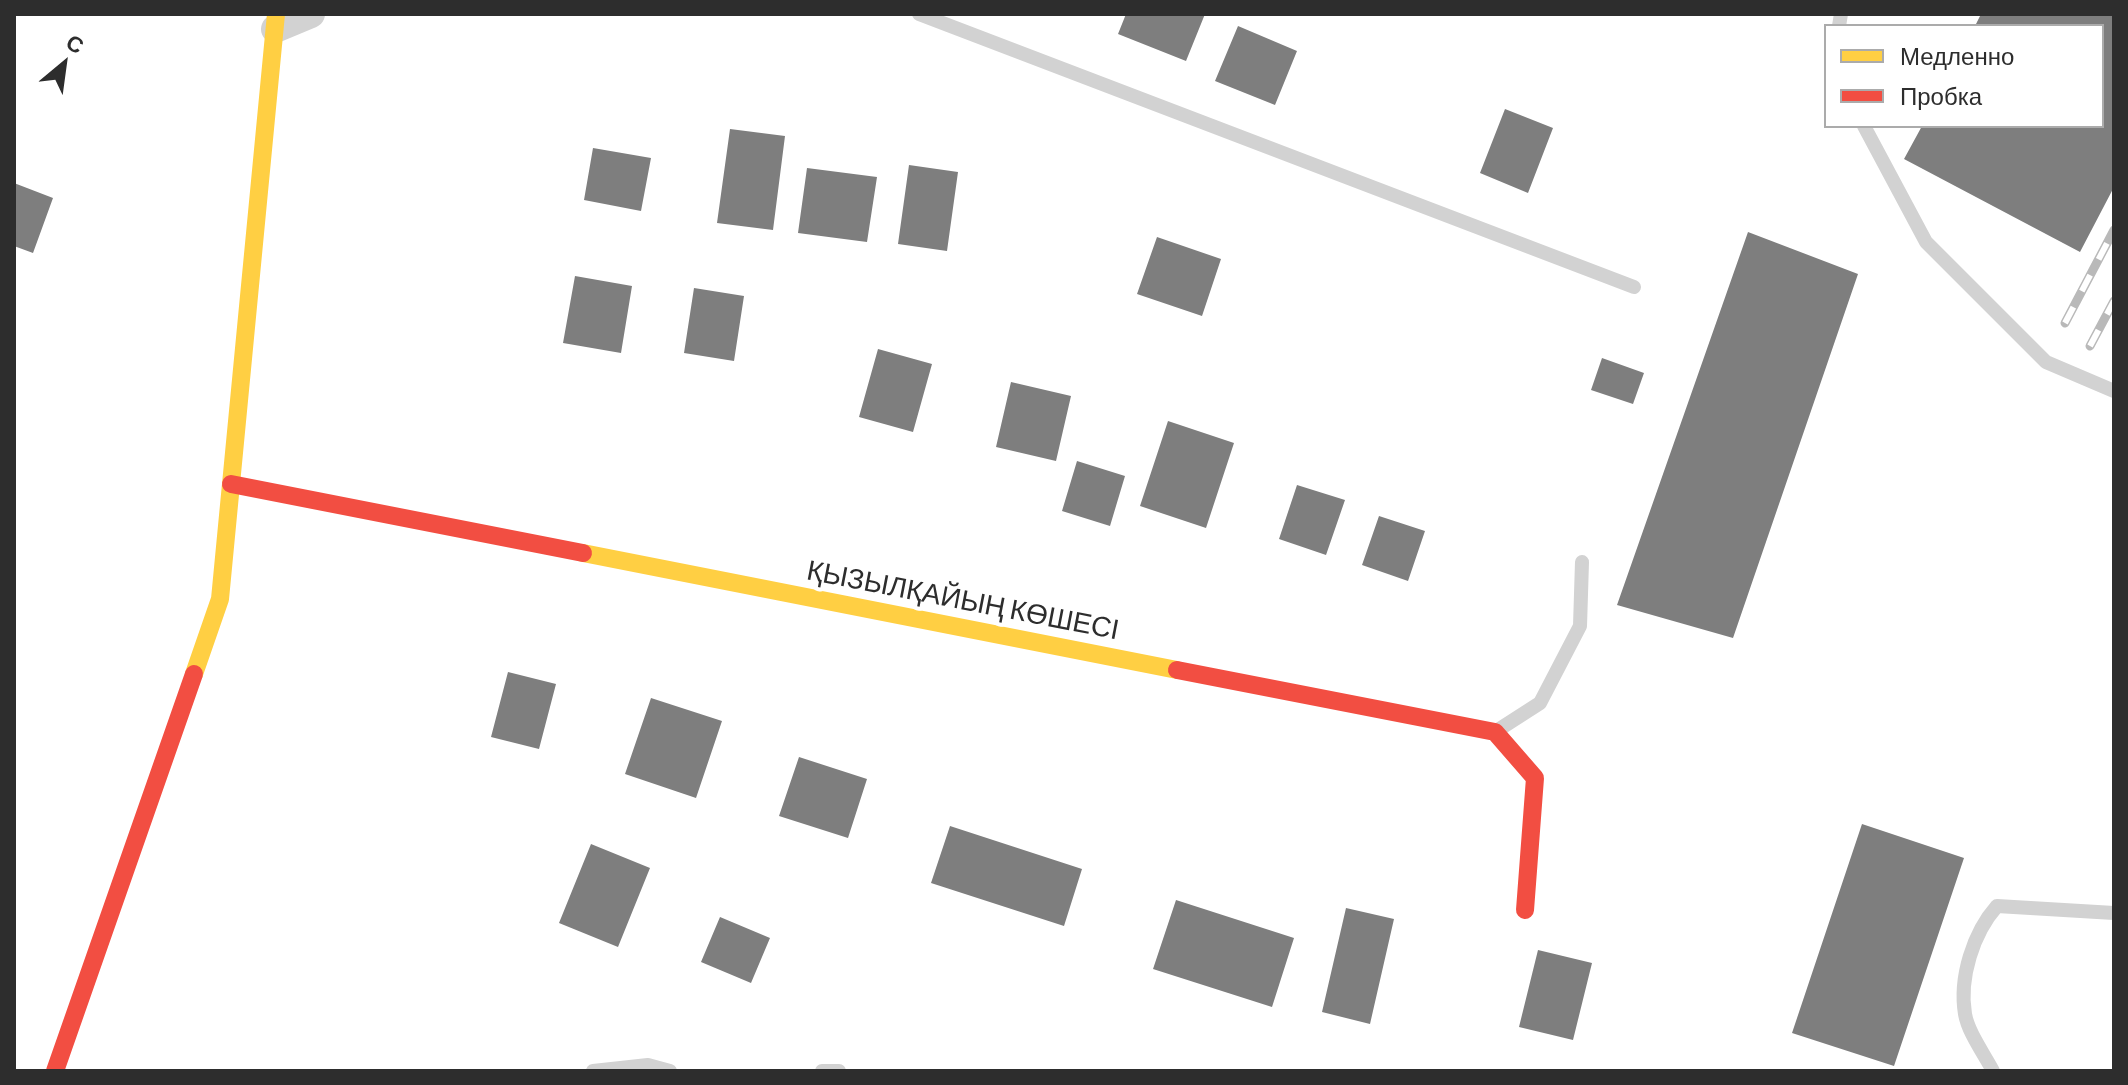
<!DOCTYPE html>
<html>
<head>
<meta charset="utf-8">
<style>
  body { margin:0 }
  #map { position:relative; width:2128px; height:1085px; overflow:hidden; background:#fff; font-family:Barlow,sans-serif }
  canvas { display:block }
  .frame { position:absolute; inset:0; border:16px solid #2d2d2d; pointer-events:none }
  .legend { position:absolute; left:1824px; top:24px; width:280px; height:104px; box-sizing:border-box; background:#fff; border:2px solid #ababab; margin:0; padding:10px 14px; list-style:none; font-size:24px; color:#2d2d2d }
  .legend li { display:flex; align-items:center; gap:16px; height:40px }
  .legend b { width:40px; border:2px solid #ababab }
  .north { position:absolute; left:24px; top:24px; width:80px; height:80px; -webkit-text-stroke:6px #fff; paint-order:stroke; rotate:29deg; font-size:22px; font-weight:700; line-height:32px; text-align:center; color:#2d2d2d }
  .north::after { content:''; display:block; margin:auto; width:28px; height:36px; background:#2d2d2d; clip-path:polygon(50% 0,100% 100%,50% 72%,0 100%) }
</style>
</head>
<body>
<div id="map">
<canvas width="2128" height="1085"></canvas>
<div class="frame"></div>
<ul class="legend">
<li><b style="height:10px;background:#ffcf43"></b>Медленно</li>
<li><b style="height:10px;background:#f24e42"></b>Пробка</li>
</ul>
<div class="north">С</div>
</div>
<script>
const c = document.querySelector('canvas').getContext('2d');
c.lineJoin = 'round';
function paint(path, color) { c.fillStyle = color; c.fill(path, 'evenodd'); }
function trace(path, color, width, dash) { c.strokeStyle = color; c.lineWidth = width; c.lineCap = dash ? 'butt' : 'round'; c.setLineDash(dash || []); c.stroke(path); }
function write(font, color, halo, rows, align = 'center') {
  c.font = font + ' Barlow,sans-serif'; c.lineWidth = 8; c.setLineDash([]); c.textBaseline = 'middle'; c.strokeStyle = halo; c.fillStyle = color; for (const [text, x, y, turn = 0] of rows) {
    c.save(); c.translate(x, y); c.rotate((+turn || 0) * Math.PI / 180); c.textAlign = isNaN(turn) ? turn : align; if (halo) c.strokeText(text, 0, 0); c.fillText(text, 0, 0); c.restore();
  }
}
const building = new Path2D(`
  M1126,14H1205L1186,61L1118,34Z
  M1981,14H2114V187L2080,252L1904,159L1922,126H2102V26H1975Z
  M1238,26L1297,51L1275,105L1215,81Z
  M1505,109L1553,128L1528,193L1480,173Z
  M730,129L785,136L773,230L717,223Z
  M593,148L651,158L641,211L584,200Z
  M909,165L958,172L947,251L898,244Z
  M807,168L877,177L867,242L798,233Z
  M14,183L53,198L33,253L14,246Z
  M1748,232L1858,274L1733,638L1617,605Z
  M1157,237L1221,259L1202,316L1137,294Z
  M575,276L632,286L621,353L563,343Z
  M694,288L744,296L734,361L684,353Z
  M878,349L932,364L913,432L859,417Z
  M1602,358L1644,373L1633,404L1591,390Z
  M1011,382L1071,396L1056,461L996,447Z
  M1168,421L1234,443L1206,528L1140,506Z
  M1077,461L1125,476L1110,526L1062,511Z
  M1297,485L1345,500L1326,555L1279,539Z
  M1379,516L1425,531L1408,581L1362,565Z
  M508,672L556,684L539,749L491,737Z
  M651,698L722,721L696,798L625,774Z
  M799,757L867,779L848,838L779,816Z
  M1862,824L1964,858L1894,1066L1792,1033Z
  M950,826L1082,869L1064,926L931,883Z
  M591,844L650,868L618,947L559,923Z
  M1176,900L1294,938L1272,1007L1153,969Z
  M1346,908L1394,919L1370,1024L1322,1012Z
  M720,917L770,938L751,983L701,962Z
  M1538,950L1592,963L1573,1040L1519,1027Z`);
const lane = new Path2D(`
  M919,14L1634,287
  M1839,26L1841,14
  M1864,126L1926,242L2046,362L2114,391
  M1498,730L1540,703L1580,626L1582,562
  M593,1071L648,1065L670,1071
  M822,1071H839
  M1993,1071C1984,1054 1968,1032 1965,1014C1959,978 1973,933 1997,906L2114,913`);
const street = new Path2D(`
  M275,29L311,14`);
const slow = new Path2D(`
  M583,553L1177,670
  M194,674L220,599L276,14`);
const jam = new Path2D(`
  M231,484L583,553
  M1177,670L1495,732L1535,778L1525,910
  M55,1071L194,674`);
const rail = new Path2D(`
  M2065,323L2114,230
  M2090,346L2114,301`);
const streetNames = [
  ["ҚЫЗЫЛҚАЙЫҢ КӨШЕСІ",963,600,11]
];
paint(building, '#7e7e7e');
trace(lane, '#d2d2d2', 14);
trace(street, '#d2d2d2', 28);
trace(slow, '#ffcf43', 18);
trace(jam, '#f24e42', 18);
trace(rail, '#b9b9b9', 9);
trace(rail, '#fff', 6, [18]);
write('28px', '#2d2d2d', '#fff', streetNames);
</script>
</body>
</html>
